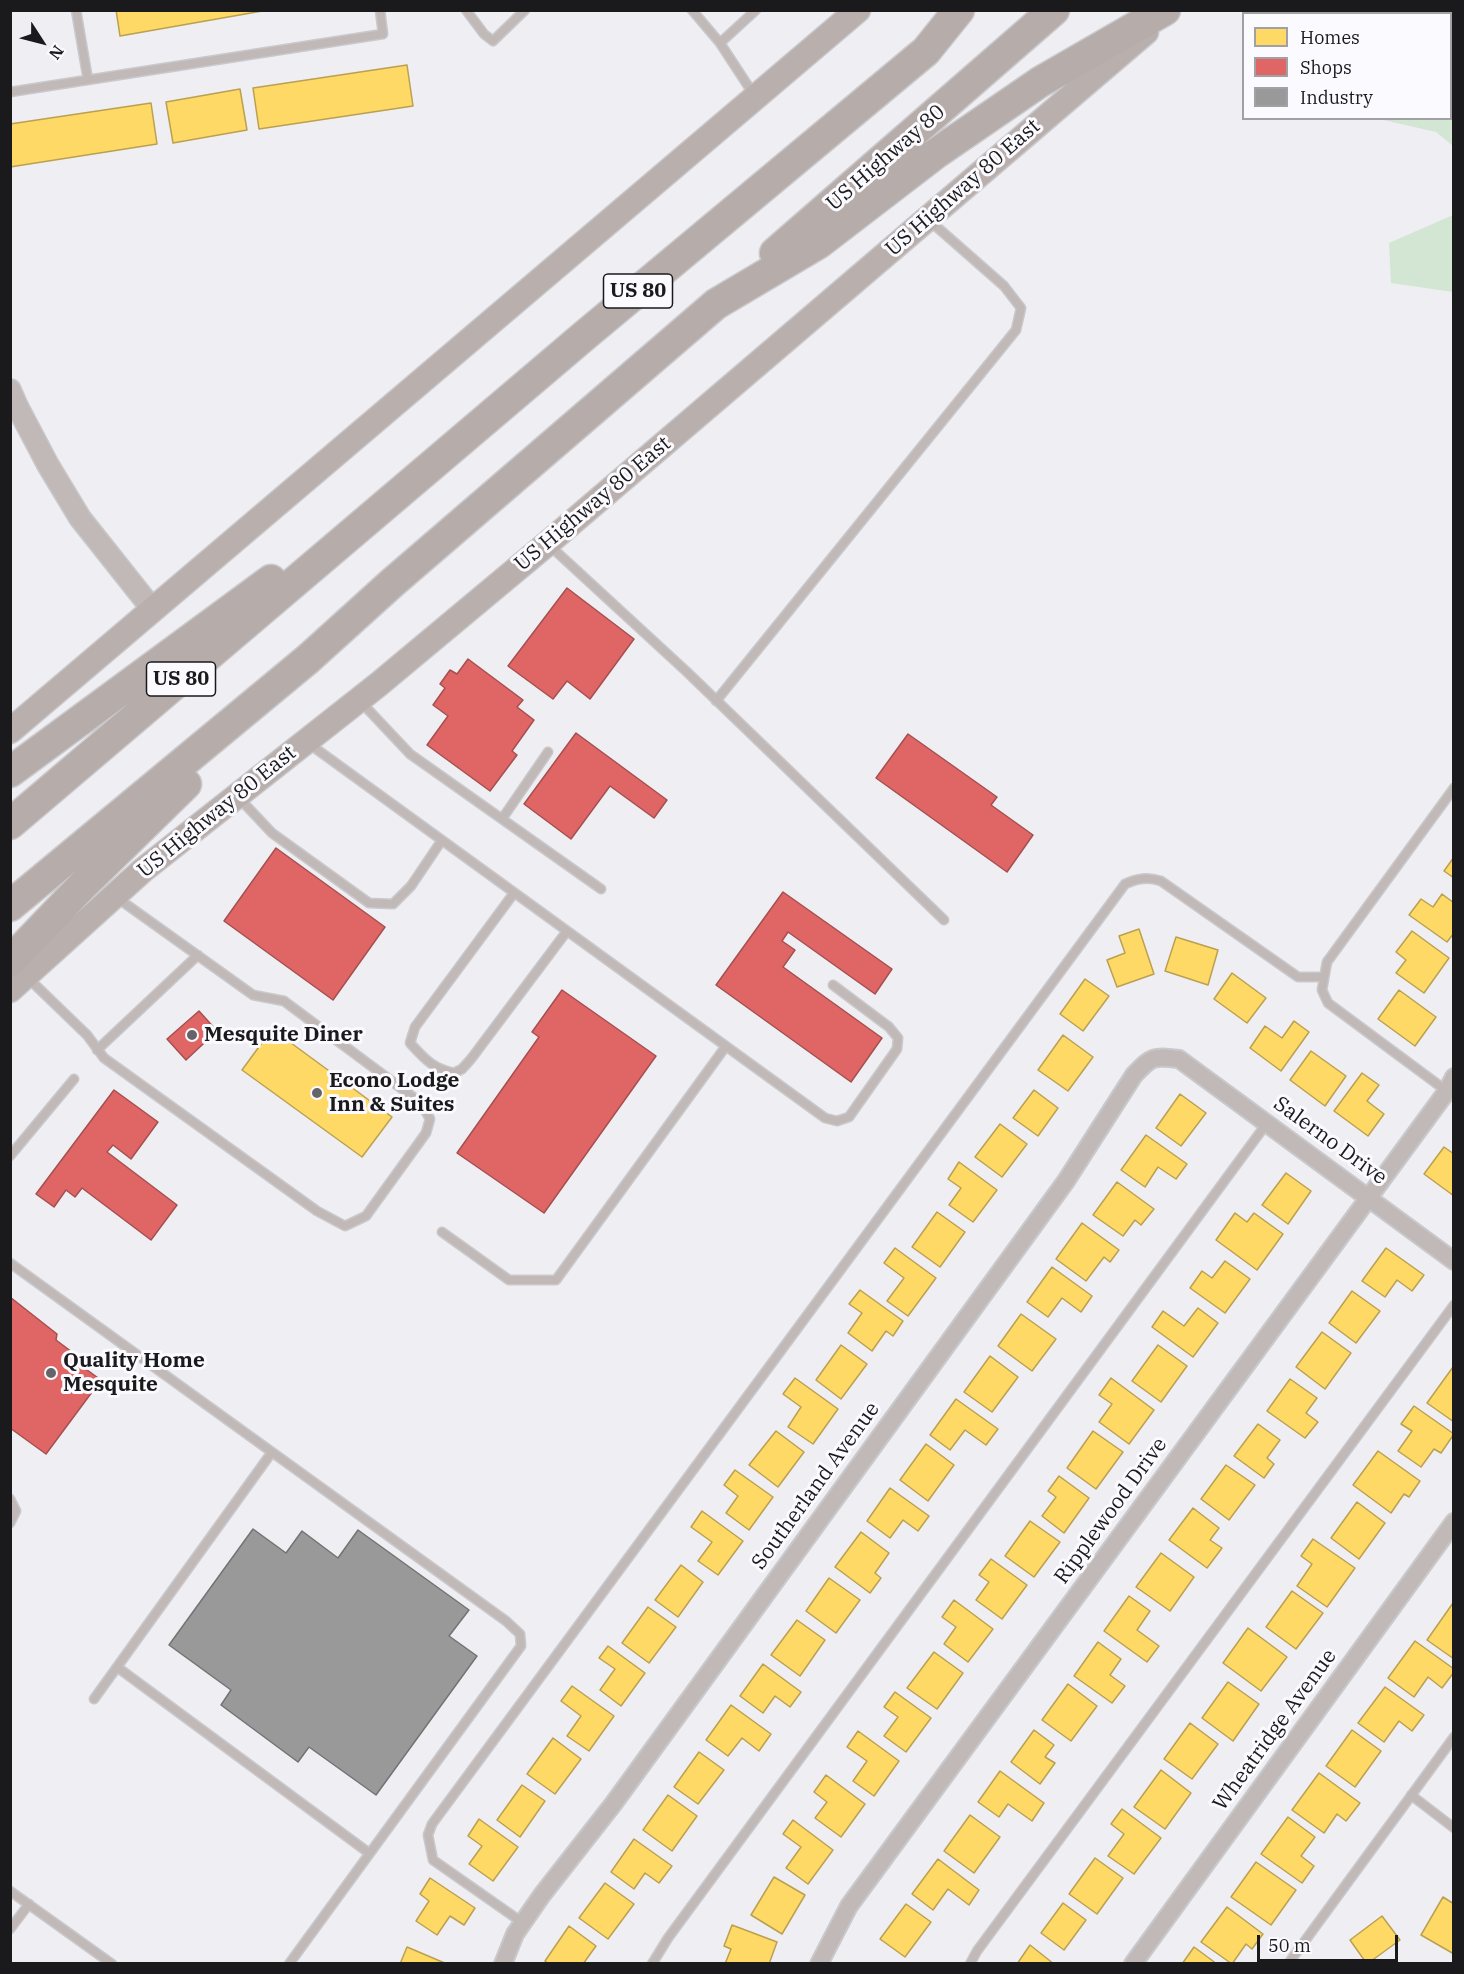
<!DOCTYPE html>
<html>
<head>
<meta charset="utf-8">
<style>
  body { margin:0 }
  #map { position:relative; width:1464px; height:1974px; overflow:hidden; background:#efeef3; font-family:"IBM Plex Serif",serif }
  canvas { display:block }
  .frame { position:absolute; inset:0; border:12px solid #1a1a1d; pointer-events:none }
  .legend { position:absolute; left:1242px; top:12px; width:210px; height:108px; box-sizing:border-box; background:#fbfafe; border:2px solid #a1a0a4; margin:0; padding:8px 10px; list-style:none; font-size:18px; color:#1a1a1d }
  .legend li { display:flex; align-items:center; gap:12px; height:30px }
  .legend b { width:30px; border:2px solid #a1a0a4 }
  .north { position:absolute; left:12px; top:12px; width:60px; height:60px; -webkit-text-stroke:4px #fbfafe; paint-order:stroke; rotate:126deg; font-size:16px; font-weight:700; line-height:24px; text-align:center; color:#1a1a1d }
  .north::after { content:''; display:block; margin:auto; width:21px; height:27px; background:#1a1a1d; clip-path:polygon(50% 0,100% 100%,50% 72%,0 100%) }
  .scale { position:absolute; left:1257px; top:1935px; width:141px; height:27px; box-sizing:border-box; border:3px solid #1a1a1d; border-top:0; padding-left:8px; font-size:18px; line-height:21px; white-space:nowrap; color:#1a1a1d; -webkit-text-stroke:4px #fbfafe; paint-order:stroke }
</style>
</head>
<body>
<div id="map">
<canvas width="1464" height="1974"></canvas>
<div class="frame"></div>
<ul class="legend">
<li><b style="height:16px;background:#ffd966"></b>Homes</li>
<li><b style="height:16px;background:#e06666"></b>Shops</li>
<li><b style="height:16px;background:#999"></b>Industry</li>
</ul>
<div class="north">N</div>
<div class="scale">50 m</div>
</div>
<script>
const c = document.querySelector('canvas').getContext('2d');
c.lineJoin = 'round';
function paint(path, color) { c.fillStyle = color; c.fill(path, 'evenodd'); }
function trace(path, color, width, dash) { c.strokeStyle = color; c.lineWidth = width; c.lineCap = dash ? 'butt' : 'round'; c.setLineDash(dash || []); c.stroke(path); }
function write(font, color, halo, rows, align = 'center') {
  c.font = font + ' "IBM Plex Serif",serif'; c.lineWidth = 6; c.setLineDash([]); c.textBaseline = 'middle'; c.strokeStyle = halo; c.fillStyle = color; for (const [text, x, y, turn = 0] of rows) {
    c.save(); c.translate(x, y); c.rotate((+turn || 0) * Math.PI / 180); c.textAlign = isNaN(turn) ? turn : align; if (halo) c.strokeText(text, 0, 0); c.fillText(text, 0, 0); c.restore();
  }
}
const green = new Path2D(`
  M1254,10L1453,11V146L1436,132L1379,119L1450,118V14L1254,13Z
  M1453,215V292L1391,283L1389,243Z`);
const homes = new Path2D(`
  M116,10H268L120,36Z
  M407,65L413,106L259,129L253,88Z
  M240,89L247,130L173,143L166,102Z
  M151,103L157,144L10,167V124Z
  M1454,857V878L1444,871Z
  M1442,894L1454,903V933L1447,942L1409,915L1421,899L1433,907Z
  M1139,929L1154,974L1117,987L1107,960L1125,953L1119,936Z
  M1412,931L1449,958L1424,993L1396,973L1406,960L1396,952Z
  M1176,937L1218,950L1208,985L1165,971Z
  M1232,973L1266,998L1247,1023L1214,999Z
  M1085,979L1109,996L1083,1031L1060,1014Z
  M1399,990L1436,1017L1415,1046L1378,1019Z
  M1294,1021L1309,1032L1281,1071L1250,1048L1265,1026L1282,1038Z
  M272,1029L392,1117L362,1157L242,1070Z
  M1063,1035L1093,1057L1068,1091L1038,1070Z
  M1311,1051L1346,1076L1325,1106L1290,1080Z
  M1362,1073L1379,1085L1367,1101L1384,1114L1368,1136L1334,1111Z
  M1034,1090L1058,1108L1038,1136L1013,1118Z
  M1180,1094L1206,1113L1181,1146L1156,1128Z
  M1000,1124L1027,1144L1002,1177L975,1157Z
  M1146,1135L1187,1164L1176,1179L1158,1167L1145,1187L1121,1170Z
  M1444,1147L1454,1154V1196L1424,1174Z
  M959,1162L997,1190L973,1222L949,1205L961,1188L948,1179Z
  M1286,1173L1311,1191L1288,1224L1262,1205Z
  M1117,1182L1154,1209L1141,1225L1135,1220L1123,1236L1093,1215Z
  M937,1212L965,1232L940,1267L912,1247Z
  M1235,1213L1247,1222L1254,1213L1283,1234L1257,1270L1216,1240Z
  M1082,1223L1119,1250L1110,1262L1104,1257L1086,1281L1056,1259Z
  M895,1248L936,1278L908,1316L887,1301L904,1278L884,1263Z
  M1386,1248L1424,1275L1412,1291L1397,1280L1385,1297L1362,1281Z
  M1225,1261L1250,1279L1225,1313L1190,1288L1202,1271L1212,1278Z
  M1052,1267L1092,1296L1081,1312L1062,1298L1048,1317L1027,1302Z
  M860,1290L903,1321L893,1336L886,1331L872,1351L848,1333L862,1313L849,1304Z
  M1352,1291L1380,1311L1356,1343L1329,1323Z
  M1198,1308L1218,1323L1193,1357L1152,1327L1163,1311L1184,1326Z
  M1021,1314L1056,1339L1032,1371L998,1346Z
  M1322,1332L1351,1353L1325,1389L1296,1367Z
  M841,1345L867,1364L841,1399L816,1380Z
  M1158,1345L1187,1366L1161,1402L1132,1381Z
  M990,1356L1018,1377L992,1412L964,1392Z
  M1453,1367H1454V1422L1427,1403Z
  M795,1378L838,1409L813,1444L788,1427L801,1407L783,1394Z
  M1111,1378L1154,1410L1129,1444L1099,1422L1112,1404L1099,1395Z
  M1290,1379L1317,1398L1306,1413L1318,1422L1305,1438L1267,1411Z
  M956,1399L998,1429L986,1445L965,1430L950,1450L930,1435Z
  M1414,1406L1454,1434L1441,1453L1434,1449L1421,1467L1398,1451L1412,1431L1401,1424Z
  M1258,1424L1280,1440L1267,1458L1274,1464L1264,1478L1234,1456Z
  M776,1431L804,1452L778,1487L749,1465Z
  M1093,1431L1123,1452L1096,1489L1067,1468Z
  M926,1444L954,1465L928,1501L900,1480Z
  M1378,1451L1420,1481L1409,1497L1404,1494L1391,1513L1353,1485Z
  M1226,1465L1255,1485L1229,1520L1201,1499Z
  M735,1470L773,1497L749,1530L726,1513L738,1496L724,1485Z
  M1059,1476L1089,1498L1064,1533L1042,1516L1056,1497L1048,1491Z
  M890,1488L929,1516L918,1531L903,1520L890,1538L867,1521Z
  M1357,1502L1385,1523L1359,1559L1331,1538Z
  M1193,1508L1219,1528L1210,1540L1222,1548L1207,1568L1169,1540Z
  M702,1511L743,1541L718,1575L698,1561L712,1542L691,1527Z
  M1030,1521L1060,1542L1034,1577L1005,1556Z
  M861,1532L889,1553L875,1573L881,1578L870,1593L835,1567Z
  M1313,1539L1355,1568L1327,1607L1297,1586L1312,1564L1301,1556Z
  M1161,1553L1194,1577L1170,1611L1136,1587Z
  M991,1559L1027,1585L1002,1619L976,1600L989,1582L979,1575Z
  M681,1565L703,1582L678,1617L655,1600Z
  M829,1578L860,1600L836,1633L806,1611Z
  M1292,1591L1323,1613L1296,1649L1266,1627Z
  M1129,1596L1150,1611L1137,1630L1159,1646L1147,1662L1104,1631Z
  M954,1600L993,1629L968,1662L944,1644L956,1627L942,1617Z
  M1453,1603L1454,1604V1659L1427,1640Z
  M648,1607L676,1627L649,1663L622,1643Z
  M797,1620L825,1640L800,1676L771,1655Z
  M1248,1628L1287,1657L1261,1691L1223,1663Z
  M1415,1641L1454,1669V1672L1442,1688L1428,1677L1414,1697L1388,1678Z
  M1098,1642L1121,1659L1110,1675L1125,1686L1112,1703L1074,1676Z
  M608,1646L645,1673L621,1706L600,1690L615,1669L599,1658Z
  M934,1652L963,1673L937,1709L907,1688Z
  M763,1664L801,1692L790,1707L775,1696L763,1713L740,1696Z
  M1228,1682L1259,1704L1233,1741L1202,1718Z
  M1068,1684L1097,1706L1071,1741L1042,1720Z
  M572,1686L614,1716L589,1751L567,1736L581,1716L561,1701Z
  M1385,1687L1424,1715L1412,1731L1399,1721L1384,1742L1358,1723Z
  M895,1692L931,1718L906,1752L884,1736L898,1717L884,1707Z
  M731,1705L771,1734L759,1751L742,1738L728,1756L706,1740Z
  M1190,1723L1218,1744L1192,1779L1164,1759Z
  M1034,1730L1054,1745L1045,1757L1055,1763L1040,1784L1011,1762Z
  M1352,1730L1381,1751L1355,1787L1326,1766Z
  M858,1731L899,1761L874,1796L853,1781L867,1761L847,1747Z
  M553,1738L581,1759L555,1794L527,1774Z
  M699,1752L724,1770L698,1804L674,1787Z
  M1161,1770L1191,1793L1165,1829L1134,1807Z
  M1000,1771L1044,1803L1032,1821L1008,1804L999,1817L978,1802Z
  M1319,1773L1360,1803L1346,1821L1337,1814L1324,1833L1292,1810Z
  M826,1775L865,1804L841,1837L815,1818L827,1802L814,1792Z
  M522,1785L545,1801L520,1837L497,1820Z
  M668,1795L697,1816L672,1851L643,1830Z
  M1122,1809L1161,1838L1134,1874L1108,1856L1124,1834L1111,1824Z
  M970,1815L1000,1837L974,1873L944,1851Z
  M1288,1817L1315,1837L1301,1856L1314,1866L1302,1883L1261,1854Z
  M479,1819L518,1847L493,1881L469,1864L482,1846L468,1836Z
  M793,1820L833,1850L808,1884L786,1868L801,1847L783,1834Z
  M634,1839L672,1866L659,1883L645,1873L634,1889L611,1872Z
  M1095,1858L1123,1878L1097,1914L1069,1894Z
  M938,1859L979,1890L969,1905L948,1889L933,1910L912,1894Z
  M1256,1862L1296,1890L1271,1925L1231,1897Z
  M774,1877L805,1895L782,1934L751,1915Z
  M430,1878L475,1908L464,1925L450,1916L437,1935L416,1921L429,1901L420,1894Z
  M605,1883L634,1904L608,1939L579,1918Z
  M1443,1897L1454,1904V1954L1421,1935Z
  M1063,1903L1086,1920L1064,1950L1041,1933Z
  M906,1904L931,1922L905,1957L880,1939Z
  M1227,1907L1263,1934L1252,1949L1246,1944L1232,1964L1201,1942Z
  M1382,1916L1400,1940L1367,1964L1350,1940Z
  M732,1925L777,1942L769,1964H725L731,1949L724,1946Z
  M569,1926L596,1946L583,1964H549L545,1961Z
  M1030,1945L1054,1964H1017Z
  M407,1947L447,1964H400Z
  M1194,1947L1217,1964H1182Z`);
const shops = new Path2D(`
  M567,588L634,639L590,699L567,681L553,699L508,666Z
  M468,659L523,700L517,707L534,720L512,751L517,755L490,791L427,745L448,716L433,705L445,688L440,684L450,670L457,674Z
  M576,733L667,800L654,818L610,786L571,839L524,804Z
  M908,734L997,797L991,805L1033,835L1007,872L876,778Z
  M276,848L385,927L333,1000L224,921Z
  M783,892L892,969L875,994L788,932L782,941L795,950L783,967L882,1038L851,1082L716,985Z
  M562,990L656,1056L544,1213L457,1153L539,1037L532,1032Z
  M199,1011L217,1031L186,1060L167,1039Z
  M114,1090L158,1122L131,1159L113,1145L107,1152L177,1205L151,1240L82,1188L75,1197L66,1190L54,1207L36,1194Z
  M10,1297L57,1334L56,1340L80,1358L83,1367L101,1380L46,1454L10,1428Z`);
const industry = new Path2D(`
  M253,1529L286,1553L302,1531L338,1558L358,1530L469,1610L449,1636L477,1656L376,1795L309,1747L298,1762L221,1705L231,1690L169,1645Z`);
const service = new Path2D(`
  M76,10L88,80
  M466,10L484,34L493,41L525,10
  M692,10L720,43
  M10,92L383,34L380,10
  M754,95L720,43L756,10
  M548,544L687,672L944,920
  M716,701L1016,330L1021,308L1004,286L930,221
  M361,702L410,754L601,889
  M308,743L825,1118L837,1121L849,1117L897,1049L898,1038L889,1027L833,985
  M239,798L272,833L369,903L393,904L411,886L442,840
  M502,819L548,752
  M514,893L415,1027L410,1043C425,1059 432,1068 454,1073L462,1069L471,1059L567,931
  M28,978L87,1035L104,1058L317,1211L345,1226L366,1216L426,1133L430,1119L421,1103L284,1001L253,995L116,897
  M97,1050L198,955
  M1448,1092L1328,1003L1322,990L1327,962L1454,788
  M10,1156L74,1079
  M442,1232L509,1280H556L726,1046
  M10,1263L506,1621L520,1634L521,1646L289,1964
  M10,1499L16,1511L10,1523
  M117,1667L369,1853
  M94,1699L272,1452
  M1411,1795L1454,1828
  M10,1891L112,1964
  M523,1923L433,1860L428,1835L432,1824L1125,884C1138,878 1148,877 1161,881L1298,977H1323
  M10,1929L29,1904
  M652,1964L668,1938L1267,1123
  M970,1964L977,1951L1454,1305
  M1288,1964L1454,1737`);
const minor = new Path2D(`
  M503,1964L515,1934L542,1895L614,1803L1066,1181L1134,1075C1152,1056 1153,1056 1179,1059L1454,1261
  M819,1964L849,1906L1447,1091L1454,1077
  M1133,1964L1454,1522`);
const tertiary = new Path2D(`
  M10,390L17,406L48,465L80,518L153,610`);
const secondary = new Path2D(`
  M10,731L858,10
  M10,990L143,870L379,684L548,543L1146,32`);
const motorway = new Path2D(`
  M775,253L1054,10
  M10,772L271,580
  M10,824L584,336L926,51L959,10
  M10,906L308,659L392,583L716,304L819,243L935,154L1040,82L1165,10
  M10,961L82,886L186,784`);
const markers = [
  [192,1035,6,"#656468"],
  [317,1093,6,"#656468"],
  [51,1373,6,"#656468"]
];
const shields = [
  [638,291,69],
  [181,679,69]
];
const shieldNames = [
  ["US 80",638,291],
  ["US 80",181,679]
];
const streetNames = [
  ["US Highway 80",886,158,-41],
  ["US Highway 80 East",963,188,-41],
  ["US Highway 80 East",593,504,-40],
  ["US Highway 80 East",217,812,-39],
  ["Salerno Drive",1330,1141,36],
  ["Southerland Avenue",816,1486,-54],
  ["Ripplewood Drive",1111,1511,-54],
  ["Wheatridge Avenue",1275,1730,-54]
];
const poiNames = [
  ["Mesquite Diner",204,1035],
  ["Econo Lodge",329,1081],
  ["Inn & Suites",329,1105],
  ["Quality Home",63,1361],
  ["Mesquite",63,1385]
];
paint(green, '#d3e5d3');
paint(homes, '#ffd966');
trace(homes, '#baa050', 1.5);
paint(shops, '#e06666');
trace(shops, '#a54f50', 1.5);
paint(industry, '#999');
trace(industry, '#737374', 1.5);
trace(service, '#c9c9cc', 11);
trace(minor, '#c9c9cc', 20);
trace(tertiary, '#c9c9cc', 24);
trace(secondary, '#c9c9cc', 27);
trace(motorway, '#c9c9cc', 33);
trace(service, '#c1b9b7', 8);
trace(minor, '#c1b9b7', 16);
trace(tertiary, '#c1b9b7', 21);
trace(secondary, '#b9afac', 24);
trace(motorway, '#b6aca9', 30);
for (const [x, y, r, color] of markers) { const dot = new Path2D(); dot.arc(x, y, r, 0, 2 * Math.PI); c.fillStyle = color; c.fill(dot); trace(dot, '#fbfafe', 2); }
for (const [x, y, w] of shields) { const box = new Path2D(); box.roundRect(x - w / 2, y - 17, w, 34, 4.5); c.fillStyle = '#fbfafe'; c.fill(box); trace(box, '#1a1a1d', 1.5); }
write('bold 20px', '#1a1a1d', null, shieldNames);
write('21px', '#1a1a1d', '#fbfafe', streetNames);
write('bold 21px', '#1a1a1d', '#fbfafe', poiNames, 'left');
</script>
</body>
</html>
